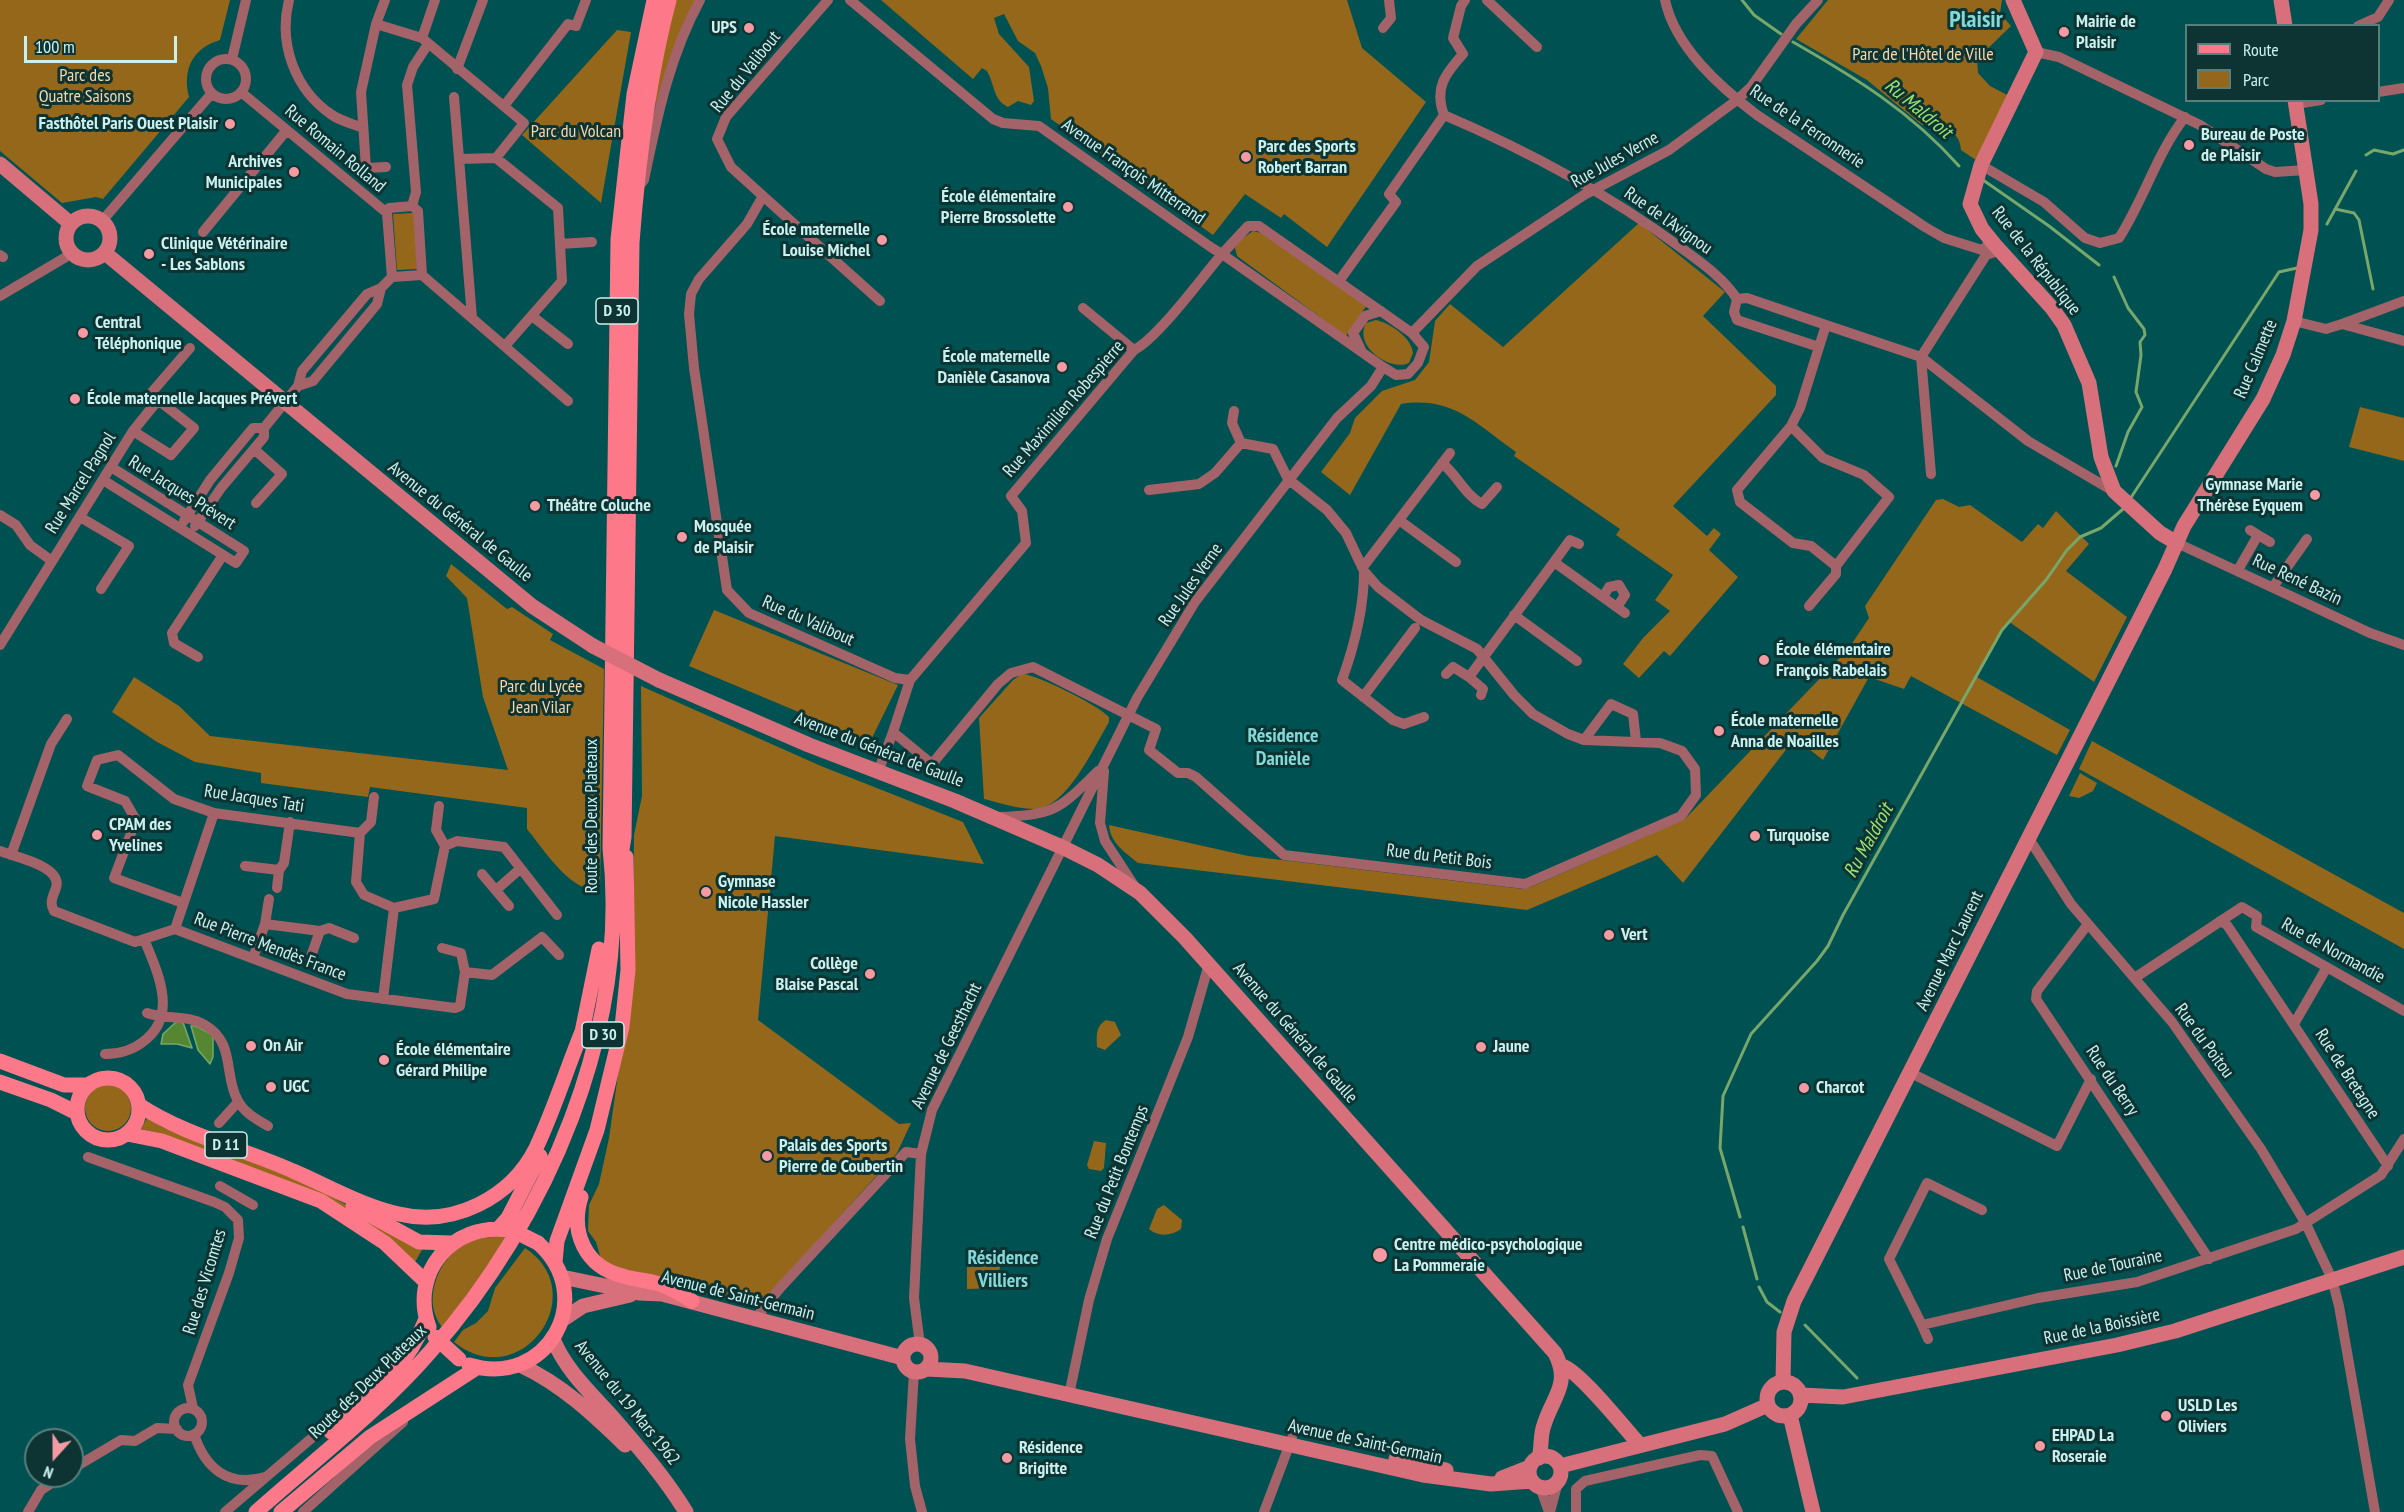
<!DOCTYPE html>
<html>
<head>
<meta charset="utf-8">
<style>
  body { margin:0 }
  #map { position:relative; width:2404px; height:1512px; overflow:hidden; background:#005151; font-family:"PT Sans Narrow",sans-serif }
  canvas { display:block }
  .legend { position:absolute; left:2185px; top:24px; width:195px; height:78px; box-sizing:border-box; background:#0d3332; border:2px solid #587f7e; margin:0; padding:8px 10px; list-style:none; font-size:18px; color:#c9f1f0 }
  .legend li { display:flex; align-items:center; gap:12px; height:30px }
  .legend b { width:30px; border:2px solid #587f7e }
  .north { position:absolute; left:24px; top:1428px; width:60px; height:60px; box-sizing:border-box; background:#0d3332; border:2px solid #587f7e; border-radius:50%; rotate:201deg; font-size:16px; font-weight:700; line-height:24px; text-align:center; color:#c9f1f0 }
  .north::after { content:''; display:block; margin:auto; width:21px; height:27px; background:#f49aa2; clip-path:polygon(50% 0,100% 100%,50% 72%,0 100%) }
  .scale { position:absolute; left:24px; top:36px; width:153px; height:27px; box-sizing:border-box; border:3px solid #c9f1f0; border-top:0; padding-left:8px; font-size:18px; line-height:21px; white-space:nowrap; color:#c9f1f0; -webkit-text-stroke:4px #0d3332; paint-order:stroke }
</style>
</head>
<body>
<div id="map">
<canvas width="2404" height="1512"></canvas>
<ul class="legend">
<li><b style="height:8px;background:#fd7989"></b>Route</li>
<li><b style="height:16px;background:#95671a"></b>Parc</li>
</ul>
<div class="north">N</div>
<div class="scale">100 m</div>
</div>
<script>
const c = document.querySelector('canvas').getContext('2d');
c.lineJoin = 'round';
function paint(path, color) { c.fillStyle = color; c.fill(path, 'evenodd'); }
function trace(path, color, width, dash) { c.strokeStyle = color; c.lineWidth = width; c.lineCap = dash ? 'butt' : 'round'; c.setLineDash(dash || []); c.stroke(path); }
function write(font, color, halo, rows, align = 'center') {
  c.font = font + ' "PT Sans Narrow",sans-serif'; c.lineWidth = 6; c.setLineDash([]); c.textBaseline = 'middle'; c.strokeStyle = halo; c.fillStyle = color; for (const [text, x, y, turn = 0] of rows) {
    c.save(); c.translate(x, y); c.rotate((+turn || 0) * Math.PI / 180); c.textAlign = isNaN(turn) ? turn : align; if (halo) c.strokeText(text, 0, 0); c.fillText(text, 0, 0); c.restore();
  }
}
const green = new Path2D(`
  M0,0H230L220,40C193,48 182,69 189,97L103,199L96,197L62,203L0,151Z
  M675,0H696L655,107L660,61Z
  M881,0H1347L1362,48L1426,102L1327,247L1284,214L1281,218L1245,194L1213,235L1051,119L1048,88L1041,66L1035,53L1018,41L1004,14L994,18L999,34L1029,67L1034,101L1031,105L1018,101L1008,107C993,100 995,85 987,71L982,68L973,79Z
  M1828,0H2002L2000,13L2011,26L1977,59L1978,73L1990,86L2011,97L1979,162L1961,150C1960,129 1940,124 1922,125L1867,80L1796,39Z
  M617,30L631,32L601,203L522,135Z
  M414,213L417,269L397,270L393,214Z
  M1639,223L1725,292L1703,316L1776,386V395L1673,506L1707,536L1714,528L1721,534L1709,550L1738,577L1670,656L1664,651L1639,678L1623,664L1643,638L1670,611L1655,600L1673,575L1616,535L1620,529L1514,456L1516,452C1476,424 1453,396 1401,404L1350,495L1321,472L1350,433L1355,418L1382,391L1415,380L1429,362L1435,321L1450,304L1503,347Z
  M1253,231L1261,233L1367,305L1346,336L1237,256L1235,248L1239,241Z
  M1376,320C1390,323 1412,338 1413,353L1409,363C1390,372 1353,346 1366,323Z
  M2360,407L2404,418V461L2349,447Z
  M1943,499L1959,507L1970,505L2022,542L2038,524L2043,528L2056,511L2089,544L2066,571L2127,617L2094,682L2008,621L1975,676L2070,730L2057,755L1911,676L1904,689L1869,677L1823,760L1795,738L1683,883L1657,855L1527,910L1138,863C1125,852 1110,843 1109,825L1248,856L1523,889L1531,887L1685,819L1849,648L1869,618L1865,606L1936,500Z
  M451,564L507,609L512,607L553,634L550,640L604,669L600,888C573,897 542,847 527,829V808L370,787L368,797L261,783V773L195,762L157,742L112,712L134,677L179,706L210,736L508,770L483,697L467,598L446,576Z
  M714,610L898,685L870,742L689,666Z
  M1022,674C1036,674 1100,706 1109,717V722C1094,747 1067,808 1035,809C1018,809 1000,803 984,799L979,718L1013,680Z
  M641,686L821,766L963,822L984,864L775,836L758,1020L899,1124L911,1123L897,1153L757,1308L668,1284L607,1280L596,1242L588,1231L589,1205L599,1184L609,1138L633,969L634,835L642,796Z
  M2092,741L2404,913V949L2079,769Z
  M2080,773L2097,783L2093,791L2079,798L2069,796Z
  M1106,1020L1115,1022L1121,1035L1105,1050L1097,1047C1097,1035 1095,1027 1106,1020Z
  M85 1108a23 23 0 1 1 46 0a23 23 0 1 1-46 0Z
  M147,1118L162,1127L311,1185L423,1248L415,1262L374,1229L158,1133L141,1129Z
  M1094,1141L1106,1143L1104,1168L1101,1171L1089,1169L1087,1165Z
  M1164,1205L1182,1220L1181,1229C1171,1236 1158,1237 1149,1229L1157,1209Z
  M497,1236L507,1238L443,1328C420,1301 439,1255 469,1242C478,1238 488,1238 497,1236Z
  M525,1248C594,1293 521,1396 454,1342L463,1330L476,1323L488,1311L495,1288Z
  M992,1255L1002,1257L996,1288L967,1289V1264Z`);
const water = new Path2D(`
  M176,1022H182L184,1025L192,1048L177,1044H161L163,1034Z
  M191,1026H196L213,1035V1057L210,1064L198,1050Z`);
const stream = new Path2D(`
  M1742,0L1754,15L1781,34
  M1793,42C1856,78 1910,111 1959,166
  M2366,155L2374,150L2393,154L2404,150
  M1983,180L2049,226L2099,265
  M2335,209L2354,213L2359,220L2373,289
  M2327,224L2356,171
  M2114,277L2128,308L2144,329L2145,335L2140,342L2141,355L2136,392L2142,407L2128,432L2116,466
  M2130,499L2279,272L2297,268
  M1740,1217L1720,1148L1723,1096L1751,1034L1817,961L1828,946L1843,915L2002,630L2046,580L2067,550L2080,537L2101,528L2123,509
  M1743,1227L1757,1279
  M1759,1287L1767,1302L1780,1312
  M1805,1325L1857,1378`);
const street = new Path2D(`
  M289,0C278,44 295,90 332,115C341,121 353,124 363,128
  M385,0L376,24L361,92L366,168L386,167
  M828,0L726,117L717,139L731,167L763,196L747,224L699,279L691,294L689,314L694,368L727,590L749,613L895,678L910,680
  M850,0L993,119L1003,123L1039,126L1212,248L1222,254L1383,367L1396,375L1408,374L1418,363L1424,347L1412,333L1259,226H1248L1222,254C1202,277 1158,338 1134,350L1011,496L1022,511L1026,543L910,680L893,732L932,764L998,684L1011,673L1033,667L1156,729L1149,750L1178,773H1188L1196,777L1284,855L1525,884L1681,816L1696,795L1695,769L1682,751L1660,743L1584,740L1568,734L1533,714L1514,695L1477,649L1421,620L1378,587L1364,571L1346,533L1327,510L1288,479L1273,449L1241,443L1232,423L1234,411
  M1487,0L1537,47
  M1665,0C1675,47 1720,87 1757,115L1925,227L1944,238L1982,250L1987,246L1989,238
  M376,24L422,38L524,123L496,158
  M2358,26L2378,17L2389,0
  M1383,28L1391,18L1389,0
  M422,38L435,0
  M2036,52L2059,57L2200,125L2266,169L2275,172L2306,170
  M232,59L246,0
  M206 79a20 20 0 1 1 40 0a20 20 0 1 1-40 0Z
  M457,69L483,0
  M241,92L387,213
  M2378,92L2404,88
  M454,97L472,318
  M2296,104L2321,100
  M504,106L568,24L576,26L586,0
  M1444,115C1526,150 1608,194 1680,247C1700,262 1723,277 1737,299
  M1444,115C1434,88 1445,74 1463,54L1453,38L1461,6L1465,0
  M459,159L496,158L558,208L562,281L505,346
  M1981,165L2044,202L2085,238L2100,243L2119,238C2144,199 2157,153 2185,117
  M640,185L644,180C657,118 669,57 700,0
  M763,196L880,301
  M412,206L416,192L407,85L413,67L428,44
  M387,213L392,277
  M387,213L389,208L412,206
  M102,221L212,93
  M203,232L286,131
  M560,244L592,242
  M0,255L3,257
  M422,275L568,401
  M1339,281L1396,202L1389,194L1444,115
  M0,296L71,254
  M1747,298L1826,325L1819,347L1737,320L1734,312L1737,299Z
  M2404,301L2342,324L2404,341
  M1083,308L1134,350
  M532,316L568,344
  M2294,321L2326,329L2342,324
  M1826,325L1921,357L2028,441L2113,491
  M1412,333L1477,266L1584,195L1669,150L1737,100L1751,87L1796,24L1818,0
  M1361,350L1353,333L1365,316L1381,311
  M1921,357L1986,255L1995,252
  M1921,357L1931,474
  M298,386L313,381L377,304L381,288
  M1791,426L1823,458L1864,475L1889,497L1836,566L1811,546L1793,543L1740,502L1737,490L1791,426L1800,408L1819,347
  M264,428L298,386L302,371L367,294L381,288L392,277L422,275L418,211L412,206
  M133,431L171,455L194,428L158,400
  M254,449L282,474L256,503
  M1442,463C1457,475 1466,496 1482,504L1497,487
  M103,480L236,563L244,551L111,467
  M1149,490L1199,484L1215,473L1241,443
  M0,515L16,525L30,545L52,561
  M80,517L129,546L101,589
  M1399,520L1456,562
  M184,521L210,480L253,428H264V437L221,488L195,526
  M2258,535L2270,542
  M2177,543L2370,633L2404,645
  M1554,562L1570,540L1579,544
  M1363,567L1450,453
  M2238,570L2258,535L2250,530
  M1364,571C1364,609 1355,644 1342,680L1393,720L1404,724L1424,717
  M2273,587L2307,539
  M1603,597L1609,587L1619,585L1625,595L1617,607
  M1809,606L1836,574V566
  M1514,615L1577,661
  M0,645L133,431L158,400L152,392L190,348
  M198,657L174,643L172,633L223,555
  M1446,674L1453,667L1469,677
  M1481,695L1483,689L1469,677L1554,562L1625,613
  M1363,697L1415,628
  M1584,740L1611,704L1633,714L1636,741
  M1104,771L1100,823L1105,841L1135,887
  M878,772L893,732
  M439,806L436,830L445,846
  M997,817C1054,815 1058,811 1098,771
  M360,833L371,822L374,797
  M2028,837L2071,904L2172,1022L2261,1149L2306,1224L2332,1279L2339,1306L2375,1512
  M0,851C15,857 63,866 56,888C53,896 49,903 54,911L135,942L175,929L347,994L455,1008L460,1006L465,972L492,975L542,937L559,955
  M11,855L51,744L67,719
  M245,866L279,870L284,863L290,822
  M482,874L509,906
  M277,888L279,870
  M496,890L520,869
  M183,903L114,878L136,820L125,801L87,786L97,760L118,755L174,799L214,813L360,833L356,882L364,895L394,908L434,899L445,846L457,841L504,847L557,915
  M2220,921L2227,925L2388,1166
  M265,924L320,931L310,959
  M2088,924L2037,991L2036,999L2209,1259
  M175,929L214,813
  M320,931L329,928L354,938
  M442,948L461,953L465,972
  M253,958L265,924L269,899
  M2136,977L2242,907L2257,916L2256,927L2404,1011
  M383,999L394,908
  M147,1013C166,1020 187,1014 205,1025C235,1042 224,1075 237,1099C243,1112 256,1119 268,1126
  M2294,1024L2327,967
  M105,1054C120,1054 132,1051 144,1041C179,1015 157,971 144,939
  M1911,1073L2057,1146L2091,1079
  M219,1123L238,1102
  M88,1157L214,1202L225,1207L238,1220L239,1238L229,1273L188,1385L193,1408
  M220,1186L253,1205
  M1982,1210L1927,1183L1889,1259L1922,1325L2038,1298L2137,1282L2296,1229L2381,1175L2404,1139
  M755,1319L780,1288L906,1152L921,1154
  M1922,1325L1928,1339
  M920,1345L914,1298L921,1154L932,1110L1137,698L1195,602L1337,418L1371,386L1383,367
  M914,1372L910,1439L915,1486L922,1512
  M1069,1395L1089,1300L1107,1239L1188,1037L1209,964
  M174 1422a14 14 0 1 1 28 0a14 14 0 1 1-28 0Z
  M194,1434C205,1468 228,1488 265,1477
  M72,1469L121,1440L135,1441L157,1428L177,1429
  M1540,1487L1549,1512
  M28,1512L41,1490L62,1476
  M225,1512L354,1402
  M303,1512L403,1422
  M1264,1512L1292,1438
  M1550,1512L1558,1482
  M1576,1512V1489L1585,1481L1700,1455L1712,1456L1738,1512`);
const secondary = new Path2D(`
  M2013,0L2036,52L1981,165L1970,204L1982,229L1995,245L2052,308L2064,325L2089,383L2101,457L2114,491L2160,533L2177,543
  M2281,0L2285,26
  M0,164L71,224
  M66 238a22 22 0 1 1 44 0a22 22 0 1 1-44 0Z
  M105,253L532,606L593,646
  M659,680L809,745L955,801L1064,848L1098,865L1140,893L1185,938L1555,1353C1571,1384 1553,1396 1544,1425C1540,1435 1542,1447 1539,1458
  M562,1277L639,1293L662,1294L903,1358
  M562,1320L583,1306L630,1295
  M553,1339C566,1371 592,1394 615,1420C640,1449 666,1479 686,1512
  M903 1358a14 14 0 1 1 28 0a14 14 0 1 1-28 0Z
  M520,1365C561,1384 593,1414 625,1445
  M1562,1366C1579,1370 1626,1430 1640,1445
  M927,1369L965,1371L1423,1475L1491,1484L1532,1481
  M1783,1382L1784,1332L1794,1301L2165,569L2184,526L2263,399L2283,355L2294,321L2311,230V204L2295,100
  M1767 1399a17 17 0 1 1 34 0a17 17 0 1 1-34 0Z
  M1801,1395L1843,1397L2117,1345L2175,1331L2404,1257
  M1790,1415L1813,1512
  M1529 1472a16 16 0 1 1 32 0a16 16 0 1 1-32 0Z
  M1396,1459L1446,1470
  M1560,1466L1725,1424L1768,1405
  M1502,1478L1530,1467`);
const primary = new Path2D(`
  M619,868L624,837L632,243C638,161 648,80 669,0
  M581,1037L599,949
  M0,1061L64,1085H88
  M77 1109a31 31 0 1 1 62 0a31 31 0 1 1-62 0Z
  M0,1082L51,1100L77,1113
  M139,1105C186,1136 242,1148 293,1171C326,1185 364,1207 399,1214C453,1227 511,1198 536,1148C554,1110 567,1068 583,1029
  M127,1134L162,1141L321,1201L385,1243L426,1282
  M581,1197C570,1232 585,1267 623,1276C635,1280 647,1280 659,1284C671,1288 681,1294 692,1301
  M353,1206L419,1242L452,1243
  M498,1229L508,1218L540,1156
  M555,1262L557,1241L597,1130L622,1027L628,970L626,857
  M429,1327C409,1273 453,1222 508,1230
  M469,1365C547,1389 599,1297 538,1243
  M331,1432C372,1395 406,1370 426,1319
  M256,1512C314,1460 379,1411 430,1352C548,1219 630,1028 610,848L618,239L634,94L654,0
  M281,1512L370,1437L478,1367`);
const secondaryBridge = new Path2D(`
  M593,646L659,680`);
const primaryBridge = new Path2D(`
  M512,1230L538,1243
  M435,1337L459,1359`);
const markers = [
  [749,28,6,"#f49aa2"],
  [2064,32,6,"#f49aa2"],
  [230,124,6,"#f49aa2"],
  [2189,145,6,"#f49aa2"],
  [1246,157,6,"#f49aa2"],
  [294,172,6,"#f49aa2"],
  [1068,207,6,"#f49aa2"],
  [882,240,6,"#f49aa2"],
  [149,254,6,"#f49aa2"],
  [83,333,6,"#f49aa2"],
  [1062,367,6,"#f49aa2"],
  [75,399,6,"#f49aa2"],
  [2315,495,6,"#f49aa2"],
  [535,506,6,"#f49aa2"],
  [682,537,6,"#f49aa2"],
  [1764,660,6,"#f49aa2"],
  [1719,731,6,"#f49aa2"],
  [97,835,6,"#f49aa2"],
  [1755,836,6,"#f49aa2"],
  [706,892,6,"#f49aa2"],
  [1609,935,6,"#f49aa2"],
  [870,974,6,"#f49aa2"],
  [251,1046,6,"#f49aa2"],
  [1481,1047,6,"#f49aa2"],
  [384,1060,6,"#f49aa2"],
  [271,1087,6,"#f49aa2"],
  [1804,1088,6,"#f49aa2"],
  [767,1156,6,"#f49aa2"],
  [1380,1255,8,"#f49aa2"],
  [2166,1416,6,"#f49aa2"],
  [2040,1446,6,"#f49aa2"],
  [1007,1458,6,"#f49aa2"]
];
const shields = [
  [617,311,42],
  [603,1035,42],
  [226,1145,42]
];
const shieldNames = [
  ["D 30",617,311],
  ["D 30",603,1035],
  ["D 11",226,1145]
];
const poiNames = [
  ["Mairie de",2076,22],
  ["Plaisir",2076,43],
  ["UPS",737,28,"right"],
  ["Fasthôtel Paris Ouest Plaisir",218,124,"right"],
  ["Bureau de Poste",2201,135],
  ["de Plaisir",2201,156],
  ["Parc des Sports",1258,147],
  ["Robert Barran",1258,168],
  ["Archives",282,162,"right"],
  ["Municipales",282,183,"right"],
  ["École élémentaire",1056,197,"right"],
  ["Pierre Brossolette",1056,218,"right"],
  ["École maternelle",870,230,"right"],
  ["Louise Michel",870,251,"right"],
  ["Clinique Vétérinaire",161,244],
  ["- Les Sablons",161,265],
  ["Central",95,323],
  ["Téléphonique",95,344],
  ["École maternelle",1050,357,"right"],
  ["Danièle Casanova",1050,378,"right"],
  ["École maternelle Jacques Prévert",87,399],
  ["Gymnase Marie",2303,485,"right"],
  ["Thérèse Eyquem",2303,506,"right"],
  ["Théâtre Coluche",547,506],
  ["Mosquée",694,527],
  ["de Plaisir",694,548],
  ["École élémentaire",1776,650],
  ["François Rabelais",1776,671],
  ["École maternelle",1731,721],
  ["Anna de Noailles",1731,742],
  ["CPAM des",109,825],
  ["Yvelines",109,846],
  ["Turquoise",1767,836],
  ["Gymnase",718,882],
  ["Nicole Hassler",718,903],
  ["Vert",1621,935],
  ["Collège",858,964,"right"],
  ["Blaise Pascal",858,985,"right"],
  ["On Air",263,1046],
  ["Jaune",1493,1047],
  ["École élémentaire",396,1050],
  ["Gérard Philipe",396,1071],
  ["UGC",283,1087],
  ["Charcot",1816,1088],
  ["Palais des Sports",779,1146],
  ["Pierre de Coubertin",779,1167],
  ["Centre médico-psychologique",1394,1245],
  ["La Pommeraie",1394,1266],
  ["USLD Les",2178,1406],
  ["Oliviers",2178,1427],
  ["EHPAD La",2052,1436],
  ["Roseraie",2052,1457],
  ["Résidence",1019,1448],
  ["Brigitte",1019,1469]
];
const parkNames = [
  ["Parc de l'Hôtel de Ville",1923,55],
  ["Parc des",85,76],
  ["Quatre Saisons",85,97],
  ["Parc du Volcan",576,132],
  ["Parc du Lycée",541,687],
  ["Jean Vilar",541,708]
];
const streetNames = [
  ["Rue du Valibout",746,72,-51],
  ["Rue de la Ferronnerie",1807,127,34],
  ["Rue Romain Rolland",335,149,40],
  ["Rue Jules Verne",1615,160,-29],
  ["Avenue François Mitterrand",1133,172,35],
  ["Rue de l'Avignou",1668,221,35],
  ["Rue de la République",2036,261,52],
  ["Rue Calmette",2256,359,-67],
  ["Rue Maximilien Robespierre",1064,409,-49],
  ["Rue Marcel Pagnol",81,483,-58],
  ["Rue Jacques Prévert",182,493,32],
  ["Avenue du Général de Gaulle",460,522,39],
  ["Rue René Bazin",2297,580,25],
  ["Rue Jules Verne",1191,585,-55],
  ["Rue du Valibout",808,621,24],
  ["Avenue du Général de Gaulle",879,750,21],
  ["Rue Jacques Tati",254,799,9],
  ["Route des Deux Plateaux",592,816,-90],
  ["Rue du Petit Bois",1439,857,7],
  ["Rue Pierre Mendès France",270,947,21],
  ["Avenue Marc Laurent",1950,951,-64],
  ["Rue de Normandie",2333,951,29],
  ["Avenue du Général de Gaulle",1295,1033,49],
  ["Rue du Poitou",2204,1041,54],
  ["Avenue de Geesthacht",947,1046,-64],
  ["Rue de Bretagne",2347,1074,57],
  ["Rue du Berry",2112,1081,56],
  ["Rue du Petit Bontemps",1117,1172,-68],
  ["Rue de Touraine",2113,1266,-12],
  ["Rue des Vicomtes",205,1282,-73],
  ["Avenue de Saint-Germain",738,1296,14],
  ["Rue de la Boissière",2102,1327,-12],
  ["Route des Deux Plateaux",368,1382,-44],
  ["Avenue du 19 Mars 1962",627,1403,51],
  ["Avenue de Saint-Germain",1365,1442,12]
];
const waterNames = [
  ["Ru Maldroit",1918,109,40],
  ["Ru Maldroit",1869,841,-61]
];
const neighbourhoodNames = [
  ["Résidence",1283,736],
  ["Danièle",1283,759],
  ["Résidence",1003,1258],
  ["Villiers",1003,1281]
];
const districtNames = [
  ["Plaisir",1976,20]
];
paint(green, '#95671a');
paint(water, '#558732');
trace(water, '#78a76b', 1.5);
trace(stream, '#78a76b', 3);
trace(street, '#a46369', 10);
trace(secondary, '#d7707b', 15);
trace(primary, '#fd7989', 15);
trace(secondaryBridge, '#d7707b', 15);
trace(primaryBridge, '#fd7989', 15);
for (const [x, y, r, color] of markers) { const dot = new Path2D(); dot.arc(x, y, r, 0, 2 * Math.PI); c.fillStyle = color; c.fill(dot); trace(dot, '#0d3332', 2); }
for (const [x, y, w] of shields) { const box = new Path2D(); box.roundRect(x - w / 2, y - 13, w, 26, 4.5); c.fillStyle = '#0d3332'; c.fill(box); trace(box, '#c9f1f0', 1.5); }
write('bold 16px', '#c9f1f0', null, shieldNames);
write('bold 18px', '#c9f1f0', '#0d3332', poiNames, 'left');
write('18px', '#f6d7ae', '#0d3332', parkNames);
write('18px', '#c9f1f0', '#0d3332', streetNames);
write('italic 20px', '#9de172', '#0d3332', waterNames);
write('bold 20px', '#83d9d8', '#0d3332', neighbourhoodNames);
write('bold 24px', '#83d9d8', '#0d3332', districtNames);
</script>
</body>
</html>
